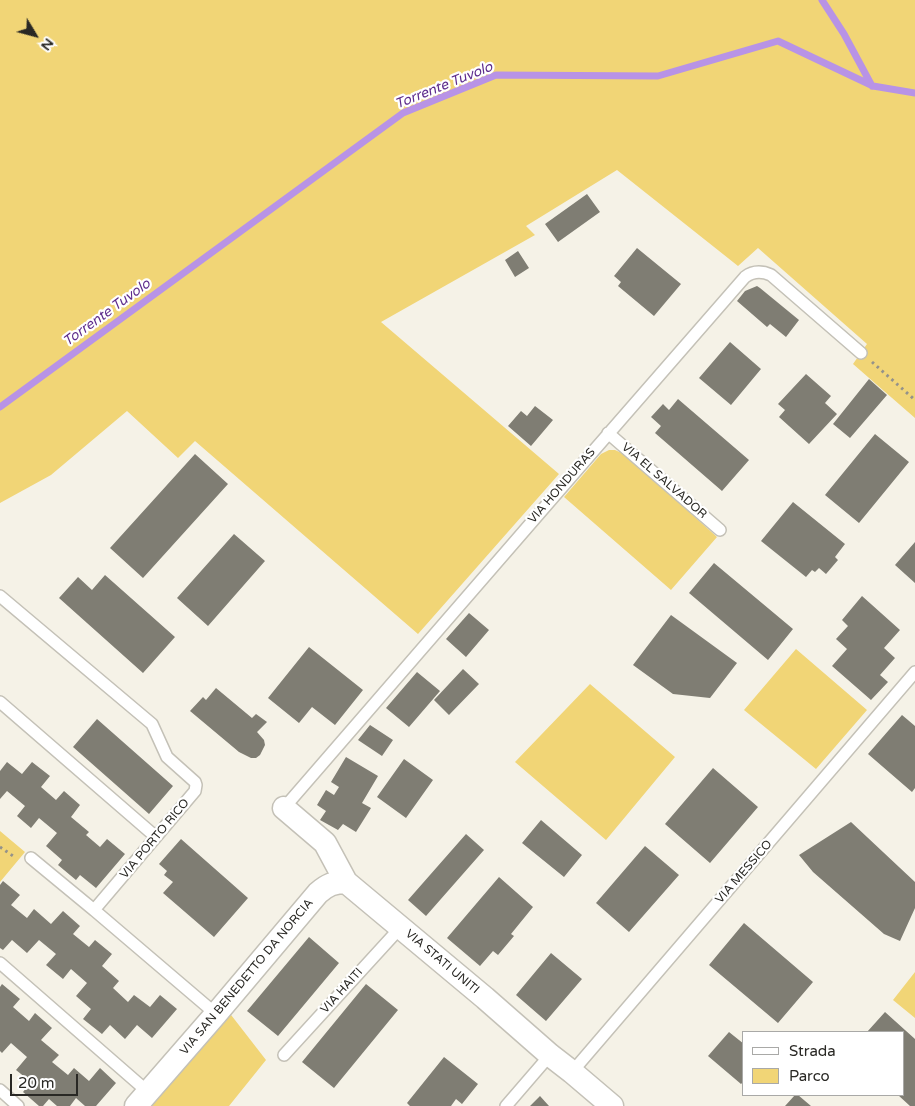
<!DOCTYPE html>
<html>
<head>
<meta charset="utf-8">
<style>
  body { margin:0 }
  #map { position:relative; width:915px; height:1106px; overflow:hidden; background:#f5f2e7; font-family:"Varela Round",sans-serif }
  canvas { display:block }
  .legend { position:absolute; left:742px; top:1031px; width:162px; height:65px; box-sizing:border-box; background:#fff; border:1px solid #a9a9a7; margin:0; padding:6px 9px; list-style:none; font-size:15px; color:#292824 }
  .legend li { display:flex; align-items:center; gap:10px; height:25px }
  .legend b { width:25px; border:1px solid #a9a9a7 }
  .north { position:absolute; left:10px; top:10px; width:50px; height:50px; -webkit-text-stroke:4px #fff; paint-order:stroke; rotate:127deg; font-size:14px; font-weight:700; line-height:20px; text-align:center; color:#292824 }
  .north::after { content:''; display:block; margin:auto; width:18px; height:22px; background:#292824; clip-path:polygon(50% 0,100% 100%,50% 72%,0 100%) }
  .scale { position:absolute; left:10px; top:1074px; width:68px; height:22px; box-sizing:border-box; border:2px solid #292824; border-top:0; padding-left:6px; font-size:15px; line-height:18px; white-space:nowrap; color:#292824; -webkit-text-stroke:4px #fff; paint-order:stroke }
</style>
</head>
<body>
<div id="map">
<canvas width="915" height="1106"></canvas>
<ul class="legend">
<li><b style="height:6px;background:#fff"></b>Strada</li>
<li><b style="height:14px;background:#f1d576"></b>Parco</li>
</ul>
<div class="north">N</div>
<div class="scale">20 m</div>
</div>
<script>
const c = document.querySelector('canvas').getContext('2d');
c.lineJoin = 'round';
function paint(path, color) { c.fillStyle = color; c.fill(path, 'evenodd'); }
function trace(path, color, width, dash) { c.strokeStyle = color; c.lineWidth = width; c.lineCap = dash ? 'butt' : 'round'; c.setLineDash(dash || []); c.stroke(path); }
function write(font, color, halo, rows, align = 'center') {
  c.font = font + ' "Varela Round",sans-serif'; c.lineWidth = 4.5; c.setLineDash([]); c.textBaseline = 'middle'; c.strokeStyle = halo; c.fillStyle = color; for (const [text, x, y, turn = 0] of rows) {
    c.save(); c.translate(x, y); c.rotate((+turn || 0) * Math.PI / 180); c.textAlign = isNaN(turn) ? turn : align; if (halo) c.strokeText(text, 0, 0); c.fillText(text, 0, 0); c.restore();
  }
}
const green = new Path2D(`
  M0,0H915V418L853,364L867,344L758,248L738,266L617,170L526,226L535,235L381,322L559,474L418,634L195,441L178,458L127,411L51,475L0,503Z
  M609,450H615L626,455L717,537L671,590L564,497L601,454Z
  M796,649L867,710L816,769L744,710Z
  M590,684L675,757L606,840L515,762Z
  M0,831L25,852L0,882Z
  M915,972V1018L893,1000Z
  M228,1011L266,1060L229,1106H148Z`);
const stream = new Path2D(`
  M822,0L844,34L872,86
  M0,407L403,113L496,75L658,76L778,41L873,86L915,93`);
const building = new Path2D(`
  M587,194L600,212L558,242L545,224Z
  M637,248L681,284L654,316L618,286L621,282L614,276Z
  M518,251L529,268L515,277L505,260Z
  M757,286L760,288L799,320L786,337L770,324L767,327L737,301L745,291Z
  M730,342L761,369L731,405L699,378Z
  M806,374L831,396L825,403L837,414L809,444L779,417L785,410L778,404Z
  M869,379L887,395L850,438L833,424Z
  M678,399L749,460L722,491L655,433L661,426L651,417L663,404L669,410Z
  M535,406L553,420L531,446L508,426L521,411L527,416Z
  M875,434L909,462L859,523L825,495Z
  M195,454L228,484L143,578L110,548Z
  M793,502L845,544L835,557L838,560L826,574L819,568L815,572L812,570L806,577L761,541Z
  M234,534L265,561L208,626L177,598Z
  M915,542V583L895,565Z
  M714,563L793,629L768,660L689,593Z
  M105,575L175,637L143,673L59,598L78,577L92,590Z
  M862,596L900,630L884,648L895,658L880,675L888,682L871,700L832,666L847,649L836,639L848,626L842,620Z
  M469,613L489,630L466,657L446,639Z
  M671,615L737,663L710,698L673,694L633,665Z
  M309,647L363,690L335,725L312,707L299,723L268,698Z
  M463,669L479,684L449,715L434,700Z
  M417,672L440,691L409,727L386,708Z
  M216,688L252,718L256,714L267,722L257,732L264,740L265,745L260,755L256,758H251L239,752L190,711L203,697L206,700Z
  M902,715L915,726V788L912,792L868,754Z
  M97,719L173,786L149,814L73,747Z
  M370,725L393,740L382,756L358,740Z
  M346,757L378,776L362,803L371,808L356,832L343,824L338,830L320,820L326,811L317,805L326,790L334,795L339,787L331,782Z
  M404,759L433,780L406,818L377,797Z
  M7,762L22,774L32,762L50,776L41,787L56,800L64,791L80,805L71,817L89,832L86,835L100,847L107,839L125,854L96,888L80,875L76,880L58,865L62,860L46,846L57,833L39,818L31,828L17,816L25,806L7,791L0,799V771Z
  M713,768L758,807L710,863L665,824Z
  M541,820L582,855L564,877L522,843Z
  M851,822L915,882V908L900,941L884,934L813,872L799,855Z
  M466,834L484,850L426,916L408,900Z
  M181,839L248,898L214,937L163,893L173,882L164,875L167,871L159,864Z
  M645,846L679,875L629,932L596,903Z
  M499,877L533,907L511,934L514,936L498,955L493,951L480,966L447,938Z
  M3,881L20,895L11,905L27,918L34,909L51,924L63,911L80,926L73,934L89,947L95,940L112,954L102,966L119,981L113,988L128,1002L134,995L150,1007L160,995L177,1009L152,1038L137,1025L125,1039L110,1025L102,1034L83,1019L91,1009L76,996L87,983L71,969L63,979L46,965L56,954L39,940L27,953L12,940L3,950L0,948V885Z
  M744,923L813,982L778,1023L709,965Z
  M309,937L339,963L278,1036L247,1011Z
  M551,953L582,979L546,1021L516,995Z
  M2,984L20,999L13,1007L29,1021L35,1013L52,1028L41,1040L59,1055L52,1062L68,1075L74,1068L89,1081L100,1068L116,1083L96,1106H85L76,1098L70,1106H57L49,1099L43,1106H39L23,1092L31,1082L16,1070L27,1057L11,1043L2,1053L0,1051V987Z
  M366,984L398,1010L334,1088L302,1062Z
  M885,1012L915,1039V1106H910L898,1095H904V1032H867Z
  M729,1032L744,1044V1081L741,1084L708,1056Z
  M444,1057L478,1084L462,1104L456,1099L451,1106H410L407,1103Z
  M795,1095H798L811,1106H785Z
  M540,1096L549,1106H530Z`);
const path = new Path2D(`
  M872,362L915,400
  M0,847L16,858`);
const service = new Path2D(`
  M608,433L720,530
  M0,596L152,724L167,757L195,782L196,785L195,791L94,910L216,1014
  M0,702L156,837
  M284,808C439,631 590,453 745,277C753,271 762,271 771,275L861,353
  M31,858L94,910
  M0,963L148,1092
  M284,1055L400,928
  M572,1072L915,672
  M0,1090L18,1106
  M506,1106L550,1055`);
const minor = new Path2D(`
  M284,808L325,843L346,882L485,998L550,1055L572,1072L612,1106
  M136,1106L216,1014L318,893C327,885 334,882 346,882`);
const streetNames = [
  ["VIA EL SALVADOR",664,481,41],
  ["VIA HONDURAS",562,486,-49],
  ["VIA PORTO RICO",155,839,-50],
  ["VIA MESSICO",744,872,-49],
  ["VIA STATI UNITI",442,962,40],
  ["VIA SAN BENEDETTO DA NORCIA",247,977,-50],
  ["VIA HAITI",342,991,-48]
];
const waterNames = [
  ["Torrente Tuvolo",444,86,-22],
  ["Torrente Tuvolo",107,313,-36]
];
paint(green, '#f1d576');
trace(stream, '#b893e6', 7);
paint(building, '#7f7d73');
trace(service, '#c4c1b7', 14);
trace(minor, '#c4c1b7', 25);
trace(path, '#94928a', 3, [2.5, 4]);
trace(service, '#fff', 11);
trace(minor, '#fff', 22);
write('12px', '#292824', '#fff', streetNames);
write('italic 14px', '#5e2c8c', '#fff', waterNames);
</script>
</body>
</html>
